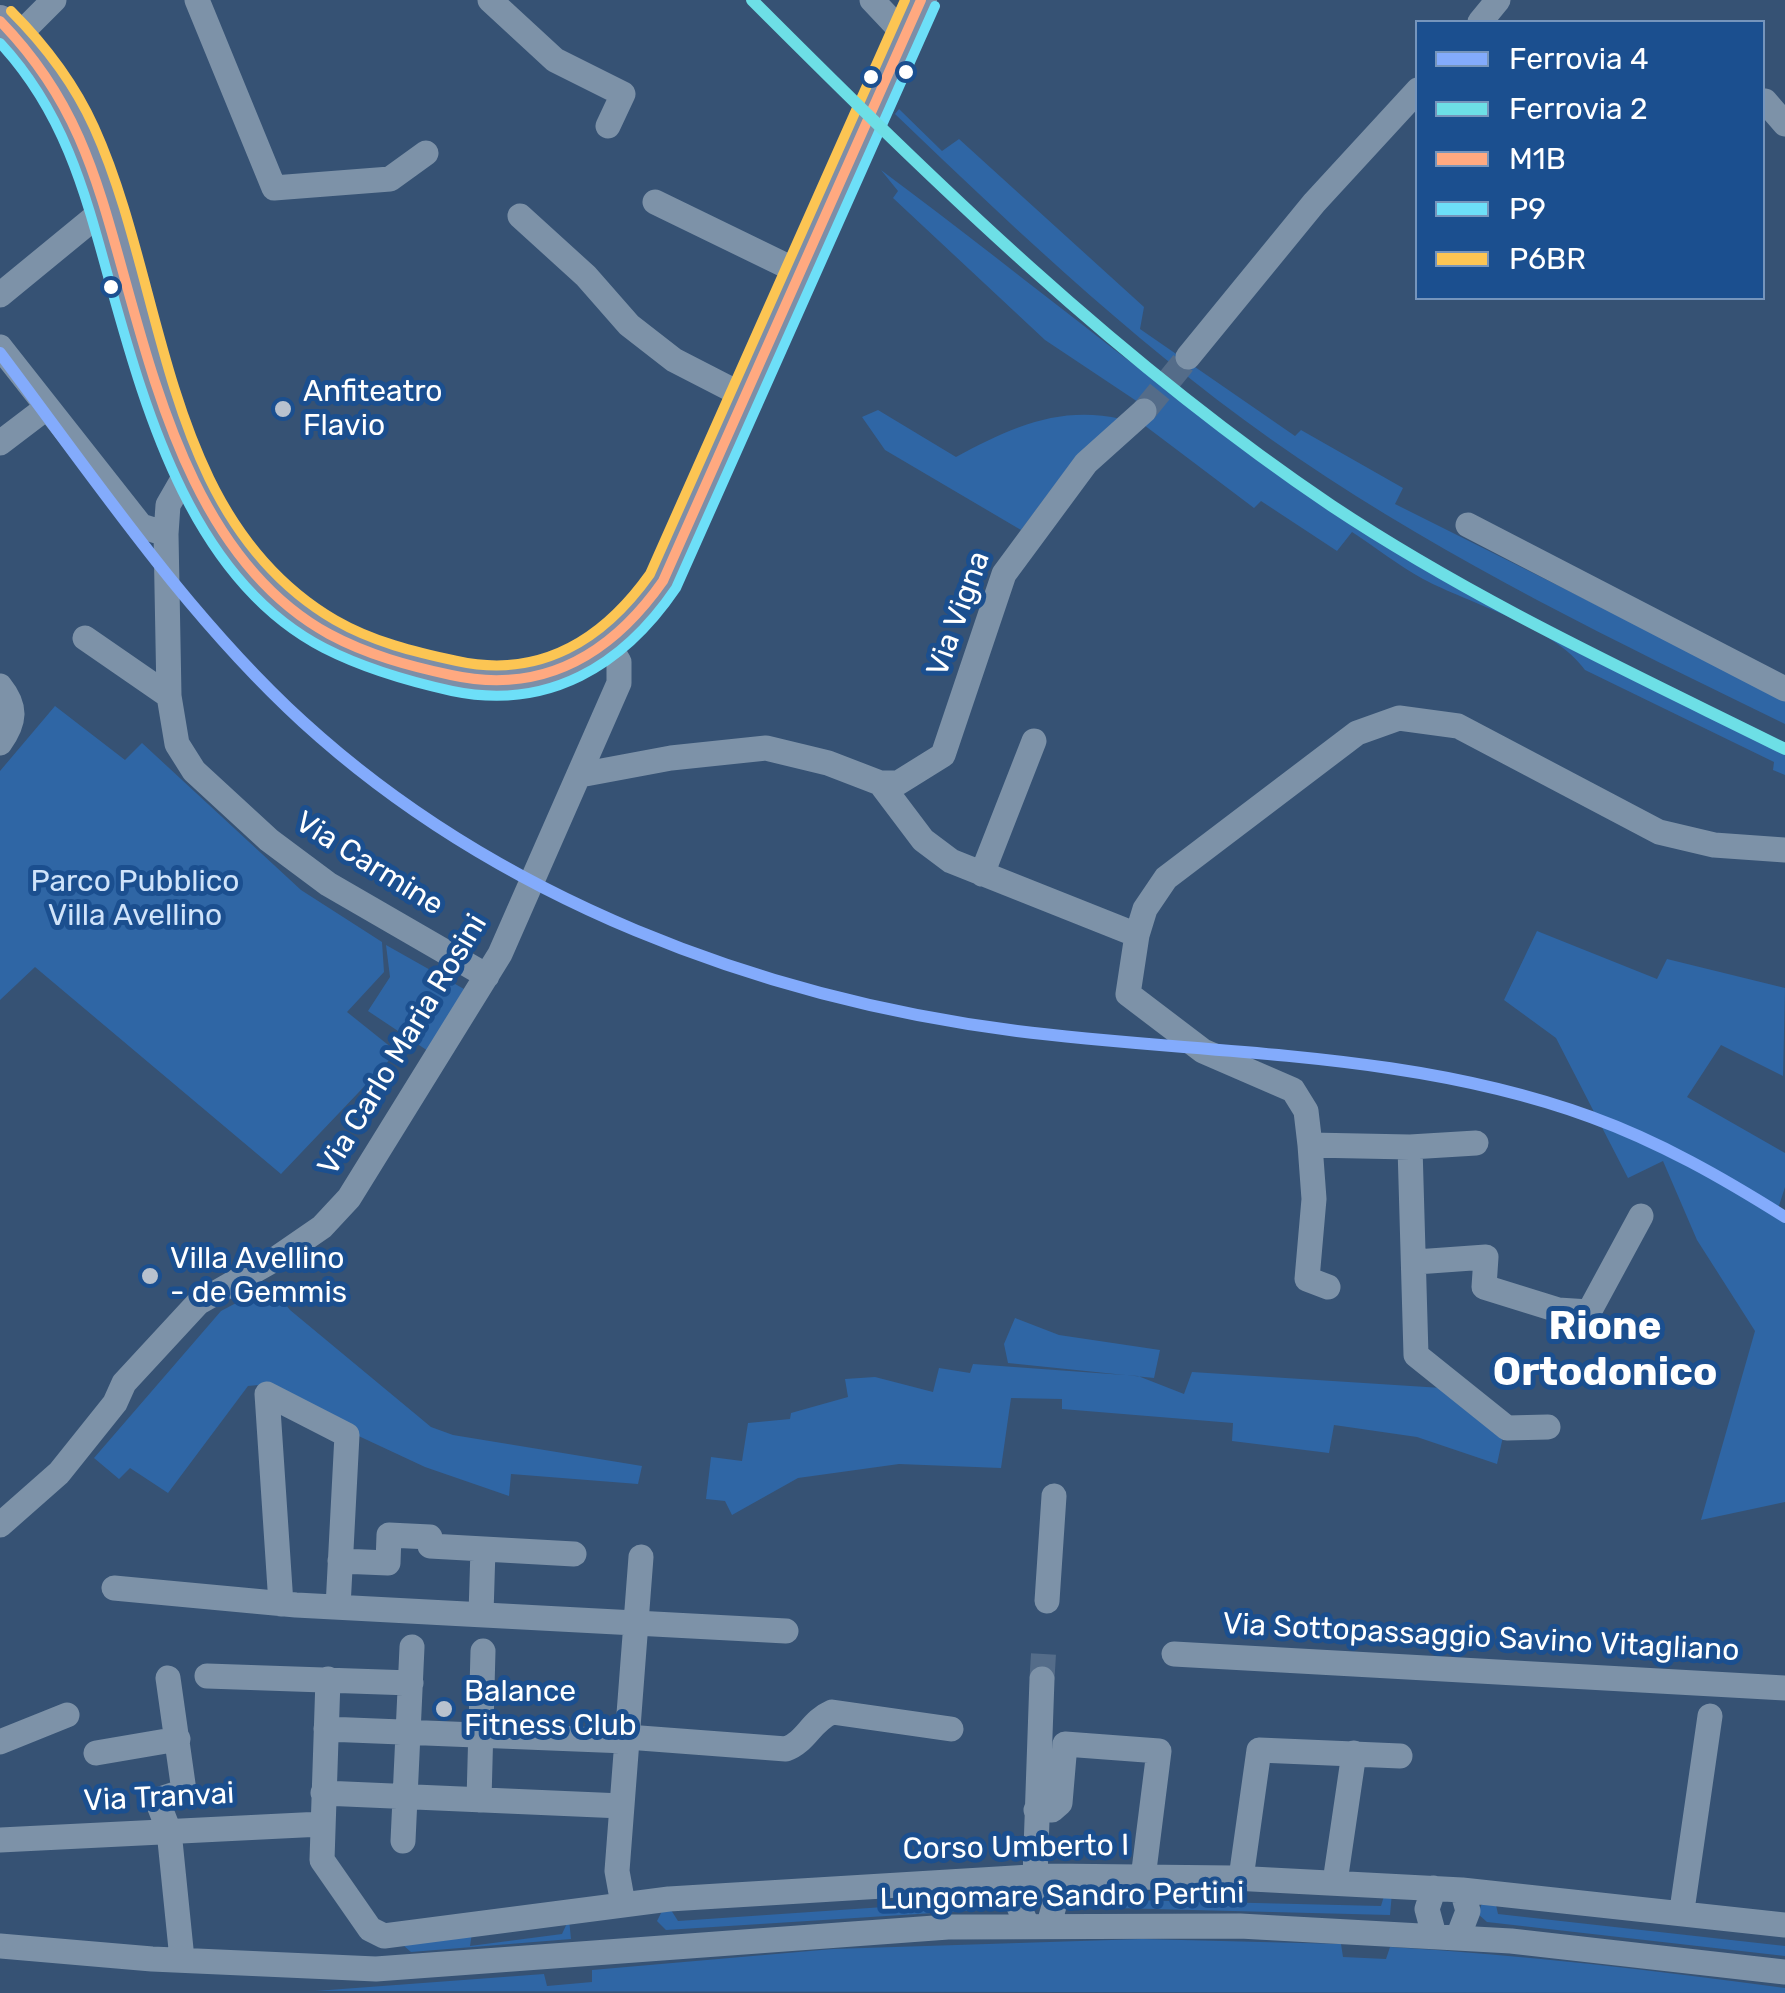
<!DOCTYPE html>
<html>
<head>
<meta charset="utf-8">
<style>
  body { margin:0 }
  #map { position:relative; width:1785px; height:1993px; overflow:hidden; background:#365274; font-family:Rubik,sans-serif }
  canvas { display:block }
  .legend { position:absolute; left:1415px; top:20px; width:350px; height:280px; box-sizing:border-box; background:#1b4f8f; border:2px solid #7695bc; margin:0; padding:12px 18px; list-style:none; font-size:30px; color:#fff }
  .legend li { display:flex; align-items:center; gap:20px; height:50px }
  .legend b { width:50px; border:2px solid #7695bc }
</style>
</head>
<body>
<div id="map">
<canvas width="1785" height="1993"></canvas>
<ul class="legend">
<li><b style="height:12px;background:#83abfc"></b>Ferrovia 4</li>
<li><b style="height:12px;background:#6ddfe6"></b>Ferrovia 2</li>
<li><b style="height:12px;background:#ffa980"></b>M1B</li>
<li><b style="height:12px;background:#6ddff8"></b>P9</li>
<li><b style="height:12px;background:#fcc553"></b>P6BR</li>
</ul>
</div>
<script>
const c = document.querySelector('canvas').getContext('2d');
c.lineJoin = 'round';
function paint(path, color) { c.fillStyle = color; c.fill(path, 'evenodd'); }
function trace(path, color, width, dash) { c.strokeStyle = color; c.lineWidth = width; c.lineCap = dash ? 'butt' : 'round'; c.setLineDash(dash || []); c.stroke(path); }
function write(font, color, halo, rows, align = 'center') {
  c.font = font + ' Rubik,sans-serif'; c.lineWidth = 10; c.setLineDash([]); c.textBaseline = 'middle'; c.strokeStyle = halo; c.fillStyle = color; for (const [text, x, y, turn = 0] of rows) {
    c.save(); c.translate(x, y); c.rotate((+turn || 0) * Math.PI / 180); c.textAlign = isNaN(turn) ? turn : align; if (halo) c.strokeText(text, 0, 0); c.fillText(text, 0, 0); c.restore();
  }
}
const green = new Path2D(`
  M899,109L942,151L959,139L1144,307L1140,329L1295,436L1301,430L1403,488L1395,504L1785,699V724C1619,643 1451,562 1298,458C1151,358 1023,237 895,114Z
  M881,170C1036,285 1182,409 1343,515C1483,607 1636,678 1785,753V775L1773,770L1774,762L1585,670C1555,627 1470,604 1423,579C1399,566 1375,547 1352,532L1337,551L1261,501L1254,508L1144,425L1153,412L1045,340L893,198L898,191Z
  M878,410L956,457C1010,428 1059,405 1121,419L1069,466L1021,530L885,450L862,417Z
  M55,706L125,760L142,743L301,890L382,942L384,972L347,1012L397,1052L281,1174L35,967L0,1000V771Z
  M1537,931L1657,979L1667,959L1785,988L1783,1076L1721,1045L1687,1097L1785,1153V1187L1777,1212L1785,1214V1502L1701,1520L1755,1331L1697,1240L1663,1161L1628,1178L1556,1038L1504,1000Z
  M386,945L464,989L428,1051L368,1011L390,977Z
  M270,1285L290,1310L431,1427L453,1435L642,1466L638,1484L511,1474L509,1496L425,1467L350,1432L269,1384L248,1386L168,1493L130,1468L119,1479L94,1458L221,1311Z
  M1015,1318L1059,1335L1160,1350L1154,1378L1008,1363L1004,1344Z
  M973,1364L1138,1376L1184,1394L1192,1372L1442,1388L1504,1432L1497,1464L1417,1437L1334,1425L1329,1453L1232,1441L1233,1423L1062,1409V1399L1011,1398L1001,1468L899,1464L798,1478L732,1515L725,1501L706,1499L711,1457L742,1461L748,1423L790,1419L791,1413L848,1397L845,1379L875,1377L933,1392L939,1368L970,1373Z
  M980,1887L981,1910L666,1930L657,1921L662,1911L671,1910L678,1921L972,1901Z
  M1074,1887L1083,1888L1089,1899L1381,1906L1384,1896L1392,1893L1390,1915L1075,1907L1067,1896Z
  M1482,1903L1496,1905L1498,1914L1785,1946V1956L1487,1922L1478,1914Z
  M569,1919L571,1939L411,1952L403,1945L472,1933L470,1946L562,1934Z
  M1142,1939L1341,1944L1343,1957L1386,1959L1390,1947C1522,1955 1654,1970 1785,1988V1993L315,1991L544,1974L547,1986L592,1982V1970L833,1949Z`);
const minorTunnel = new Path2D(`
  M1144,411L1188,357
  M1042,1679L1044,1645`);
const minor = new Path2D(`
  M197,0L274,188L390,179L426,153
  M490,0L555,60L623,94L608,126
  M872,0L905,35
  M1480,22L1498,0
  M16,38L54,0
  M1765,101L1785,124
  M655,202L799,272
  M520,216L586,276L629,325L674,360L744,396
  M0,295L106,208
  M0,347L141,526L166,534
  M1188,357L1314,203L1418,90
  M0,443L46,408
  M187,472L168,505L166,534L169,696L177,744L194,771L269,840L328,884L487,976
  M1468,525L1785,689
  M85,638L169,696
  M0,686C17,707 15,722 0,743
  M580,775L671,758L766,748L828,763L880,783L923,840L951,861L1137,935L1145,909L1166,878L1357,733L1399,718L1458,726L1659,832L1714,845L1785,850
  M880,783H898L943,755L1004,574L1086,463L1144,411
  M982,874L1034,741
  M1137,935L1128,994L1203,1051L1293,1090L1306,1111L1310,1145L1314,1199L1307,1279L1328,1287
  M1310,1145L1410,1147L1416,1355L1507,1428L1548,1427
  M1410,1147L1476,1143
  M1416,1262L1486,1257L1484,1287L1558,1310L1589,1312L1641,1216
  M0,1525L59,1473L115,1403L124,1383L198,1303L277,1258L322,1227L349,1198L500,954L619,683V662L610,647
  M340,1561L388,1563L389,1535L430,1537V1546L574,1554
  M114,1588L296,1605L786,1631
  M1047,1601L1054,1496
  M281,1604L267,1394L347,1435L338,1607
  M481,1614L483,1549
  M1174,1654L1785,1688
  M207,1676L411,1683
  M168,1678L184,1791L157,1800L169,1831L182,1959
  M328,1679L322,1860L370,1929L384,1936L669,1899L1047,1876L1233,1878L1462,1890L1785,1925
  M326,1729L626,1741
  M627,1737L786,1749C806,1742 811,1721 832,1712L951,1729
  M0,1742L67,1715
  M96,1753L178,1739
  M323,1793L622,1806
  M479,1800L483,1651
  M1036,1810H1052L1060,1803L1065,1744L1159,1751L1143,1878
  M0,1840L322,1824
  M403,1841L412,1647
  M1047,1876L1056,1899L1049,1924
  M1035,1877L1042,1679
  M1023,1878L1016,1900L1027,1925
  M1241,1878L1259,1750L1400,1756
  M1335,1882L1354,1753
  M623,1904L617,1871L641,1557
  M1682,1910L1710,1716
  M1434,1935L1427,1909L1434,1888
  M1458,1937L1468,1911L1462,1890
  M0,1946L152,1959L376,1969L948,1927L1240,1926L1511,1941L1785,1972`);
const major = new Path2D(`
  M0,21C29,50 54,81 73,118C99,169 111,228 126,284C182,484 238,650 474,680C558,691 621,648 663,581L921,0`);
const bus1 = new Path2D(`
  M0,21C78,101 97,179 126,283C161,410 205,566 329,634C368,655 409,666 451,675C542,695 611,655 663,581L921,0`);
const bus2 = new Path2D(`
  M0,43C66,114 86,196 111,287C147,416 194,581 324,648C365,669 407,681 452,691C548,711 623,666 676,588L935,6`);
const bus3 = new Path2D(`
  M11,11C45,45 74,83 94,127C168,290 161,518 335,620C373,642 415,652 457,661C540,679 603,640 650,574L905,0`);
const rail1 = new Path2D(`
  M0,353C95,479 186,615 303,722C497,899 759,998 1017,1031C1208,1055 1408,1050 1591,1117C1660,1142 1723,1178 1785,1217`);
const rail2 = new Path2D(`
  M752,0C934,182 1118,362 1332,506C1475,601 1632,673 1785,749`);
const markers = [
  [906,72,9,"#fff"],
  [871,77,9,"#fff"],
  [111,287,9,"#fff"],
  [283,409,10,"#b9c2ce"],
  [150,1276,10,"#b9c2ce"],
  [444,1709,10,"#b9c2ce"]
];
const poiNames = [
  ["Anfiteatro",303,392],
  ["Flavio",303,426],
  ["Villa Avellino",170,1259],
  ["- de Gemmis",170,1293],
  ["Balance",464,1692],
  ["Fitness Club",464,1726]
];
const streetNames = [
  ["Via Vigna",959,614,-70],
  ["Via Carmine",369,864,32],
  ["Via Carlo Maria Rosini",403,1045,-59],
  ["Via Sottopassaggio Savino Vitagliano",1481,1638,3],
  ["Via Tranvai",159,1798,-3],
  ["Corso Umberto I",1016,1848,-1],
  ["Lungomare Sandro Pertini",1062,1897,-1]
];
const parkNames = [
  ["Parco Pubblico",135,882],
  ["Villa Avellino",135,916]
];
const districtNames = [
  ["Rione",1605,1327],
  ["Ortodonico",1605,1373]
];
paint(green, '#2f66a5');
trace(minorTunnel, '#546c89', 25, [25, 12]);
trace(minor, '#7d92a8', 25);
trace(major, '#7d8ea7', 32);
trace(bus1, '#ffa980', 10);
trace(bus2, '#6ddff8', 10);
trace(bus3, '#fcc553', 10);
trace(rail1, '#83abfc', 12);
trace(rail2, '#6ddfe6', 12);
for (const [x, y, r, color] of markers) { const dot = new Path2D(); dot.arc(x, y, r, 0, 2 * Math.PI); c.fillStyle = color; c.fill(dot); trace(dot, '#1b4f8f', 4); }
write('30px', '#fff', '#1b4f8f', poiNames, 'left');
write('30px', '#fff', '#1b4f8f', streetNames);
write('30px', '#cfe3fa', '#1b4f8f', parkNames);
write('bold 40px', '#fff', '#1b4f8f', districtNames);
</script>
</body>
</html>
